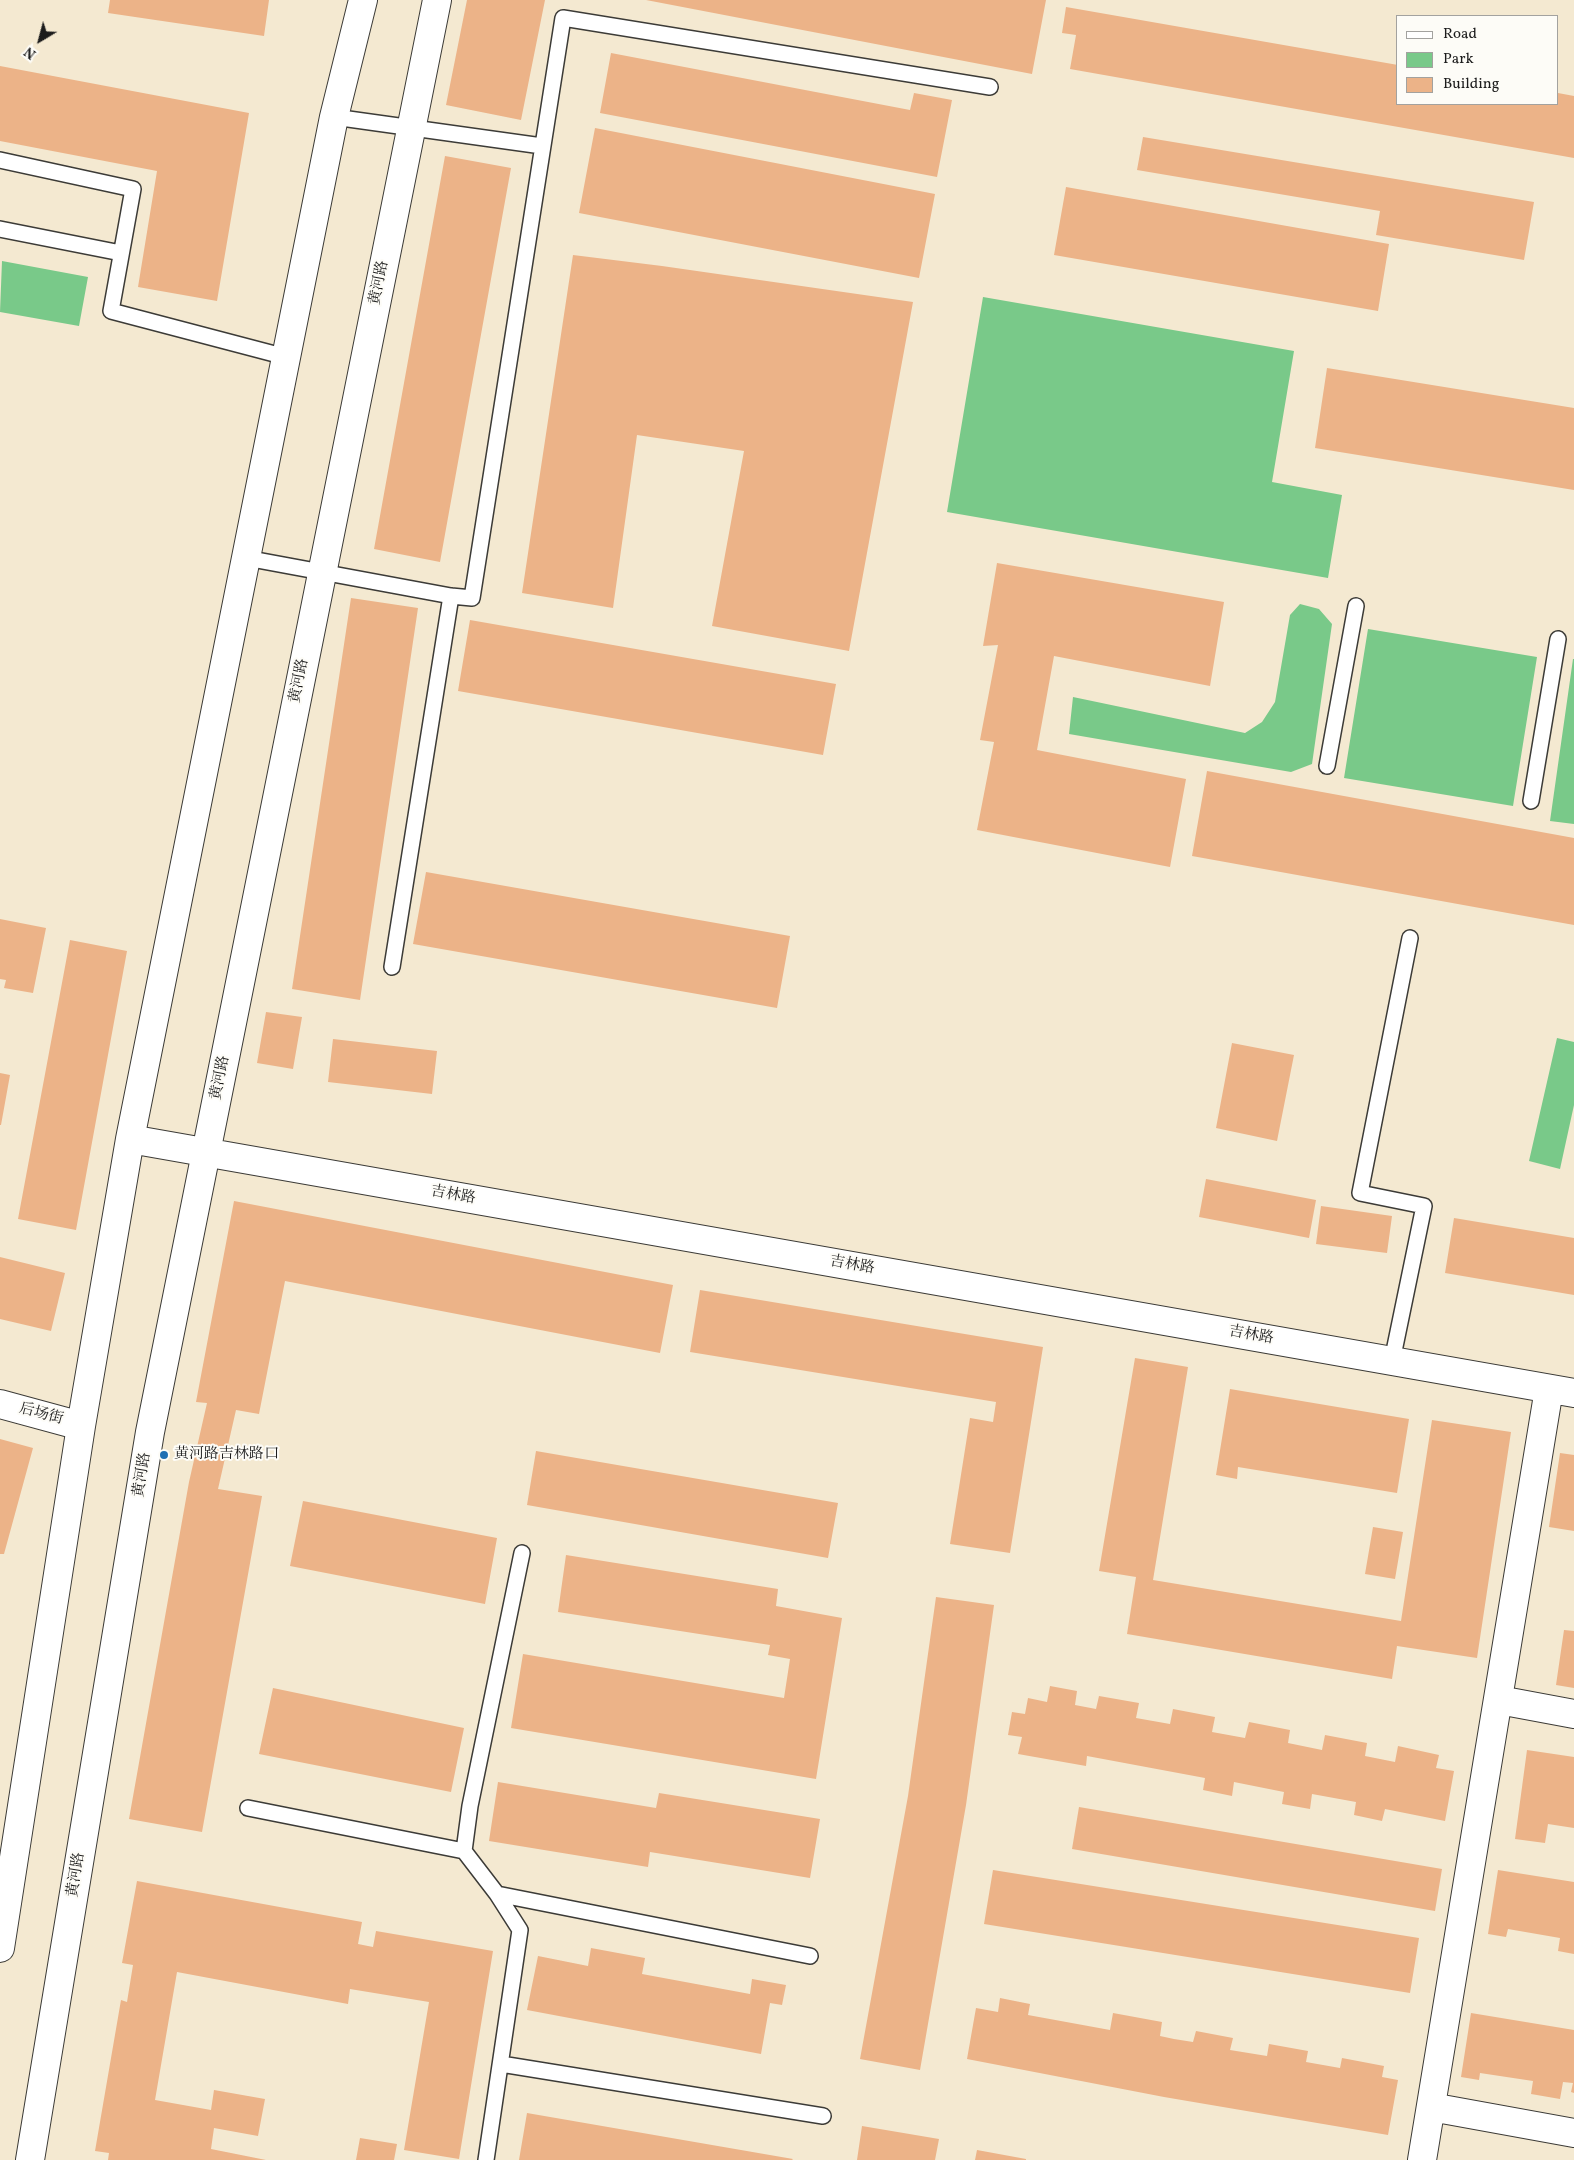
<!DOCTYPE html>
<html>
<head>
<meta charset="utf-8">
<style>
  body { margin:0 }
  #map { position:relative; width:1574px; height:2160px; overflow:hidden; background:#f4e9d1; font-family:Vollkorn,serif }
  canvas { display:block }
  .legend { position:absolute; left:1396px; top:15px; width:162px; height:90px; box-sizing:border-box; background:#fdfcf7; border:1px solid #a3a29f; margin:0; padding:6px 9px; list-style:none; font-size:15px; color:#1c1c1c }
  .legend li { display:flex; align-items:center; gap:10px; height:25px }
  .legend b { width:25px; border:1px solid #a3a29f }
  .north { position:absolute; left:15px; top:15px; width:50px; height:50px; -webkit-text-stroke:4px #fdfcf7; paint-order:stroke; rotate:217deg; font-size:14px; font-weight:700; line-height:20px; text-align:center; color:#1c1c1c }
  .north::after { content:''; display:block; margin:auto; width:18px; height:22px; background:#1c1c1c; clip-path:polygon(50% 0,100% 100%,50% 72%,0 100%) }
</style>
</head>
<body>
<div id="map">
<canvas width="1574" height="2160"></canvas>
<ul class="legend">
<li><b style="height:6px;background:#fff"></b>Road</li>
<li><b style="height:14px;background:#79c989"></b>Park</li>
<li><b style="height:14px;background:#ecb388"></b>Building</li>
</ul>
<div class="north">N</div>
</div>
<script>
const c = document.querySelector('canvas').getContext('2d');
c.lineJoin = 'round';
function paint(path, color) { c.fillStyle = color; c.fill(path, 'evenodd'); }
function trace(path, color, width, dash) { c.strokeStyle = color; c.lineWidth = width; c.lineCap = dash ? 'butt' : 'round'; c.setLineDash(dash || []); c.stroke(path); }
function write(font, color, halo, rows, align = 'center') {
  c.font = font + ' Vollkorn,"Noto Serif SC",serif'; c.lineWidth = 4; c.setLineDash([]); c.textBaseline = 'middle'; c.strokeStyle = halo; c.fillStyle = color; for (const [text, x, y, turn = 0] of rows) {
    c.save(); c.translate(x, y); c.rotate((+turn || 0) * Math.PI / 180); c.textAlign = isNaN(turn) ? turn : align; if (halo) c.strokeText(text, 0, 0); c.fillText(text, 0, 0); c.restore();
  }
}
const green = new Path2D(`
  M2,261L88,277L79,326L0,312Z
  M983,297L1294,351L1272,482L1342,495L1328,578L947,512Z
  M1300,604L1319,609L1332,624L1312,764L1291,772L1069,734L1073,697L1245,733L1262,722L1275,702L1290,615Z
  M1368,629L1537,657L1513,806L1344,778Z
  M1573,659H1574V824L1550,821Z
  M1557,1038L1574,1042V1105L1560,1169L1529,1161Z`);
const building = new Path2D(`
  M110,0H269L264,36L108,13Z
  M467,0H545L521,120L446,105Z
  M646,0H1046L1032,74Z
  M1066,7L1398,65V104H1558V93L1574,96V158L1070,69L1076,35L1062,33Z
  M611,53L910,110L914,93L952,100L937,177L600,113Z
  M0,66L249,113L217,301L138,287L157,171L0,141Z
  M595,128L935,194L919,278L579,213Z
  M1143,137L1534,202L1524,260L1376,235L1380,211L1137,170Z
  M445,156L511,168L440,562L374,549Z
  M1066,187L1389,244L1378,311L1054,255Z
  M573,255L662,266L913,302L849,651L712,626L744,451L637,435L613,608L522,593Z
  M1327,368L1574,408V490L1315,448Z
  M997,563L1224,602L1210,686L1054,656L1037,750L1186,779L1170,867L977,830L994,742L980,740L998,645L983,646Z
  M351,598L418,608L360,1000L292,989Z
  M470,620L836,684L823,755L458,691Z
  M1207,771L1574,838V925L1192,856Z
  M426,872L790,936L777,1008L413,944Z
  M0,919L46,928L33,993L4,988L6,980L0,979Z
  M70,940L127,951L76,1230L18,1219Z
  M266,1012L302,1017L293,1069L257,1063Z
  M333,1039L437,1051L432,1094L328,1082Z
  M1232,1043L1294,1055L1277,1141L1216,1128Z
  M0,1073L10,1075L1,1125H0Z
  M1206,1179L1316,1200L1309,1238L1199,1217Z
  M234,1201L673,1285L660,1353L285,1281L259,1414L236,1410L218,1489L262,1496L202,1832L129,1819L189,1482L207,1403L196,1402Z
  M1321,1206L1392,1216L1387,1253L1316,1244Z
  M1454,1218L1574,1238V1295L1445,1273Z
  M0,1257L65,1273L51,1331L0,1319Z
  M700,1290L1043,1347L1010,1553L950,1544L970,1418L993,1422L996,1402L690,1352Z
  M1135,1358L1188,1367L1153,1580L1401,1621L1432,1420L1511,1432L1477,1658L1397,1646L1392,1679L1127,1634L1136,1577L1099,1571Z
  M1230,1389L1409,1419L1397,1493L1238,1467L1237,1479L1216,1475Z
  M0,1439L33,1448L4,1554H0Z
  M536,1451L838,1503L828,1558L527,1505Z
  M1560,1453L1574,1455V1531L1549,1527Z
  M303,1501L497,1538L485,1604L290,1566Z
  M1373,1527L1403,1532L1395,1579L1365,1574Z
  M566,1555L778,1589L776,1606L842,1618L816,1779L511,1728L523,1654L784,1698L790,1659L768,1655L770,1645L558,1612Z
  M936,1597L994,1605L966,1805L920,2070L860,2059L908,1796Z
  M1564,1630L1574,1631V1688L1556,1685Z
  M1050,1686L1077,1691L1075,1705L1096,1709L1099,1696L1139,1703L1136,1718L1170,1724L1173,1709L1215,1717L1212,1732L1245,1738L1249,1722L1290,1730L1288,1743L1322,1750L1325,1735L1367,1743L1365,1756L1395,1762L1398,1746L1439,1755L1436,1768L1454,1771L1445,1821L1385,1809L1382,1821L1354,1815L1356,1802L1312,1794L1310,1809L1282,1804L1284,1792L1234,1782L1232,1796L1203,1790L1205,1778L1087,1756L1086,1766L1018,1754L1022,1737L1008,1735L1012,1712L1025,1714L1028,1698L1047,1702Z
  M273,1688L464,1728L451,1792L259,1754Z
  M1527,1750L1574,1757V1828L1548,1824L1545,1843L1515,1839Z
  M498,1782L656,1808L659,1793L820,1819L810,1878L650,1852L648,1867L489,1841Z
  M1079,1807L1442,1869L1435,1911L1072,1849Z
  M993,1870L1419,1938L1410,1993L984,1924Z
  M1498,1870L1574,1882V1954L1558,1951L1560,1938L1508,1929L1506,1937L1488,1934Z
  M137,1881L362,1922L358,1944L373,1947L376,1931L493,1951L459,2159L404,2150L429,2002L350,1989L348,2004L177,1972L155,2100L211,2110L214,2090L265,2099L258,2136L214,2128L211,2149L266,2160H108L109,2153L95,2151L121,2000L127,2002L133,1965L122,1963Z
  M591,1948L645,1958L642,1974L750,1994L752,1979L786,1985L782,2005L770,2003L761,2054L527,2010L538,1956L588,1966Z
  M1000,1998L1030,2004L1028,2015L1110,2030L1113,2013L1162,2022L1160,2036L1174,2039L1193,2042L1196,2031L1233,2038L1230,2050L1267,2056L1269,2044L1308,2051L1306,2062L1340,2068L1342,2058L1384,2066L1382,2077L1398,2080L1388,2135L1164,2097L967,2059L976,2008L998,2012Z
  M1471,2013L1574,2030V2093L1571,2092L1573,2083L1563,2082L1560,2099L1531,2094L1533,2081L1480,2073L1479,2080L1461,2077Z
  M527,2113L793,2159L792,2160H519Z
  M862,2126L939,2139L935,2160H857Z
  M360,2138L397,2144L394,2160H356Z
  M977,2150L1026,2159V2160H975Z`);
const service = new Path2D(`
  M334,117L542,146
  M0,160L133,189L111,311L286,357
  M0,229L121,253
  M246,558L451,596L472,598L563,18L990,87
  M1327,766L1356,606
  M1531,801L1558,639
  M392,967L451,596
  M1392,1361L1424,1206L1360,1193L1410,938
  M248,1808L464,1851
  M497,1894L810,1956
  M501,2064L823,2116
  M486,2160L520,1930L497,1894L464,1851L470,1806L522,1553`);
const minor = new Path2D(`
  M130,1139L1574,1393
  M0,1404L81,1426
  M1499,1700L1574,1714
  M0,1948L81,1426L130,1139L334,117L363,0
  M1431,2107L1574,2133
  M30,2160L150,1432L437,0
  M1422,2160L1549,1389`);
const markers = [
  [164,1455,5,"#1f6fb2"]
];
const streetNames = [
  ["黄河路",380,283,-79],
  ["黄河路",300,681,-79],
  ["黄河路",221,1078,-79],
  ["吉林路",453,1196,10],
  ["吉林路",852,1266,10],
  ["吉林路",1251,1336,10],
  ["后场街",41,1415,15],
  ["黄河路",143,1475,-81],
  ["黄河路",77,1875,-81]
];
const poiNames = [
  ["黄河路吉林路口",174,1455]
];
paint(green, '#79c989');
paint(building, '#ecb388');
trace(service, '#3c3b37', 18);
trace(minor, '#3c3b37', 30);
trace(service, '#fff', 15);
trace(minor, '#fff', 28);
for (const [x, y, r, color] of markers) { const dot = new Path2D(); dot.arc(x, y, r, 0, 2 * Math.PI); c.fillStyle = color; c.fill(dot); trace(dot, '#fdfcf7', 2); }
write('15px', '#1c1c1c', '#fdfcf7', streetNames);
write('15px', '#1c1c1c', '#fdfcf7', poiNames, 'left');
</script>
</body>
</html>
